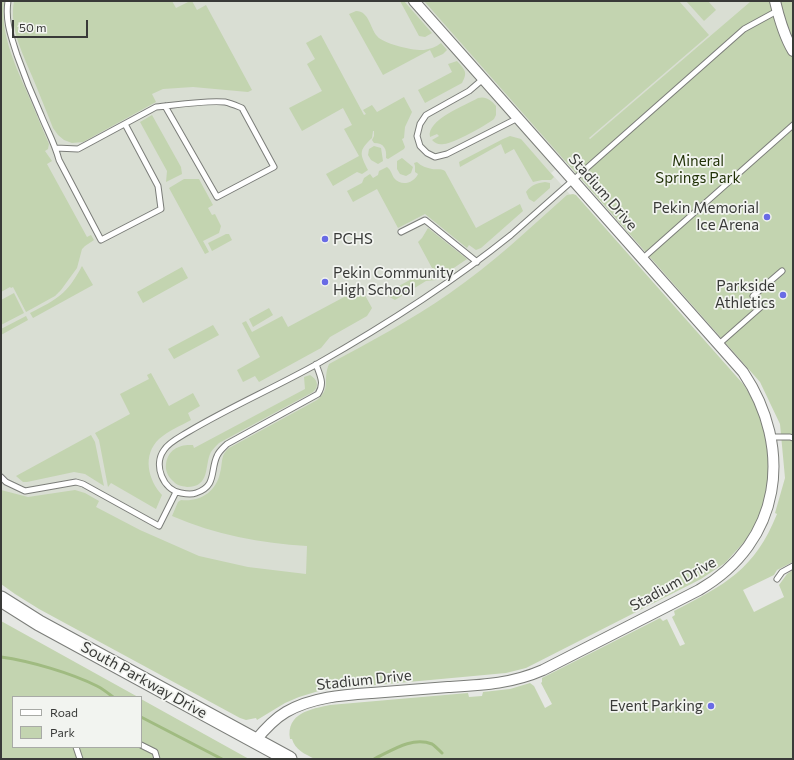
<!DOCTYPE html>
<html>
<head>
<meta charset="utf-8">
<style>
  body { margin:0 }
  #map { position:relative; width:794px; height:760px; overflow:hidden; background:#e5e7e3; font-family:Commissioner,sans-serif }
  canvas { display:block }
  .frame { position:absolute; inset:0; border:2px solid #393a38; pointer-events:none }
  .legend { position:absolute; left:12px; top:696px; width:130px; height:52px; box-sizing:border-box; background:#f2f4f0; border:1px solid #a8aaa6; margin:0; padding:5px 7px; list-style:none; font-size:12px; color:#393a38 }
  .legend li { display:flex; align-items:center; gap:8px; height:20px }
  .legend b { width:20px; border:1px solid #a8aaa6 }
  .scale { position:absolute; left:12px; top:20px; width:76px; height:18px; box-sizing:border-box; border:2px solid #393a38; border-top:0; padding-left:5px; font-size:12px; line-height:14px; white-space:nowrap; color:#393a38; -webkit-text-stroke:3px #f2f4f0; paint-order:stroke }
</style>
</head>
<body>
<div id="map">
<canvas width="794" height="760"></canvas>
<div class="frame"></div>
<ul class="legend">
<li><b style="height:5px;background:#fff"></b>Road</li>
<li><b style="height:11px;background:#c3d4b0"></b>Park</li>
</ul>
<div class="scale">50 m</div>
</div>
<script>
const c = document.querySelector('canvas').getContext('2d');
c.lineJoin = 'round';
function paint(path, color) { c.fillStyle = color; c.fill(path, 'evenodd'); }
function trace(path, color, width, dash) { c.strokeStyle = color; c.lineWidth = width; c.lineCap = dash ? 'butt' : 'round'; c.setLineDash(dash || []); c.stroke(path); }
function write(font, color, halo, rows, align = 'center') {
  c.font = font + ' Commissioner,sans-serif'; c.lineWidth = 3.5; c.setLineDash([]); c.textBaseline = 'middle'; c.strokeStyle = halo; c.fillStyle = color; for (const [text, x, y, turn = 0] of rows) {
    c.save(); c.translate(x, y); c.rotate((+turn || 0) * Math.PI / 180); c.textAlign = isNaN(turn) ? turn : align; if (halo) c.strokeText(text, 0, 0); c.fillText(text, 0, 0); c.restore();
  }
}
const built = new Path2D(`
  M1,1H751L551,173L745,391L546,654L1,578Z`);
const green = new Path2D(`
  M1,1H4C0,32 14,62 26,90C34,108 41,126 49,144L48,149L45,151L52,161L47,164L87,237L91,235L94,240L85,246L82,249L77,268L61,290L55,296L26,312L13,287L11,288L10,287L1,292Z
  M14,1H172L176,8L190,1H192L197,10L206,5L252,90L248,92L193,87L163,89L152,94L156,102L83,142L72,143L64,140L58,135L53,128C46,110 39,93 32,76C22,52 9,27 14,1Z
  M400,1H404L432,33L425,37L419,36Z
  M424,1H679L709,35L589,138L590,139L751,1H793V562L777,570L774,575L743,590L754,612L784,597L779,585L787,574L793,570V759H315C305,754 295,750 292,739H290C286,713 311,709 330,705L468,693L469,697L482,696L483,692L510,689L530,683L534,686L545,708L552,704L541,683L542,682V678L660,618L663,621L667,619L680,646L685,644L672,617L675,615L674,611C725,585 755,569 777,514L775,513L785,478L780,424L760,382Z
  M686,1H708L716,10L704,21Z
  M356,11C369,11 370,28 377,36C383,44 414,51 424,50C430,49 436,47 441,43L447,50L443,54L434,58L430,50L383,75L349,14Z
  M321,35L364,115L366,114L363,110L372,105L377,112L404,97L412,112L405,127L404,138L402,139L405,147L404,149L388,159L386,158C387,149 384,143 374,143L372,140L374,136V131H373L372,138C358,151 360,154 368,170L362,174L357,172L333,186L326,174L359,156L344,129L352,125L343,108L302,131L289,108L322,91L307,64L315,59L306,43Z
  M457,61C465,70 468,72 462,83L425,103L418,90L452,72L448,64Z
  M478,98C486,96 491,100 496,106V115L494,119C485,126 454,143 444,144C439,145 436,144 432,140L439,136L437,134L430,137C426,120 466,105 478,98Z
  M152,115L181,167L182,174L166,182L167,171L140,122Z
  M510,136L521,139L554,177L551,180H542L533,182L514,149L505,154L501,144L460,167L459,162L503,139Z
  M374,146L381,148L383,161L378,164L371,160L368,155L369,149Z
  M402,158L413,167L411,173L406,176L400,174L397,169V161Z
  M417,162C421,166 427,168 432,169C436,170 440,168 445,171L476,228L520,204L523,211L481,248L476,250L469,245L467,248L425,214L398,228L377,189L353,202L347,191L362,183L364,178L370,174L373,178L378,175L379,171L387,167C391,170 391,173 394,178C401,187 414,183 418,174L415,172V166L414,163Z
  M184,179H199L213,205L208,208L212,215L215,214L221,226L219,233L203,241L209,252L205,254L169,188Z
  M545,182L550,183V188L534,202L529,199L526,192C531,185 537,183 545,182Z
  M573,194L576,195L744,385L759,411L770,454L768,488L759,518L745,541L725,563L701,579L526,668L506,673L322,690L299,697L285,703L257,720L256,718L246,720L240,718L39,609L15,594L1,584V490L28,497L75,490L85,493L99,501L96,507L140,530L199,556L248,567L306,574L307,546C261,543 215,535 172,516L178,502L181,500C200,502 216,492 220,473C223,463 220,455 229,448L317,400C332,388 322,380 329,364C370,342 411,320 450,293C492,264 529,229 567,195Z
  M428,228L467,259L436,280L426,281L395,300L384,294L432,268L418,242L422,238Z
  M226,234H229L232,240L212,251L208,243Z
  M82,266L93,285L33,318L30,313C58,299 67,294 82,266Z
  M182,267L188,278L143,303L137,292Z
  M361,288L372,308L367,316L330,337L321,348L259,382L255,376L243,382L237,370L260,357L242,323L246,321L252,332L282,316L288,327Z
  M14,293L24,313L1,325V300Z
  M269,308L273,315L253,327L249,319Z
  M26,316L28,320L1,335V329Z
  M213,325L219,335L174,359L168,349Z
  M151,373L169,406L193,393L200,406L188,413L191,420C180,426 168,431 159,439C142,455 148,480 162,495L156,509L111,483L108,487L99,440L95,433L130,414L120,394L149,379L147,375Z
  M310,375C317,379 320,386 313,392L219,443C216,446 213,449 211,452C204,465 211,487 187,487C181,486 176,485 173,481C168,477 165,470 166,464C168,449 180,444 193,445L194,448L305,389L304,377Z
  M91,435L95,442L104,486L85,474L74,472L27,482H23L16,476Z
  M1,621L138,697H13V747H141V699L249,759H1Z`);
const stream = new Path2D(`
  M1,657C30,661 71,673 97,686C103,689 108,693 113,697
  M141,717L222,759
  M374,759C391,751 412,736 432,744C435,746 439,750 442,753`);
const service = new Path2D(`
  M8,1C5,21 11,36 17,55C24,75 32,95 41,115C47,130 55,144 59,160L101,240L161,209L158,186L125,124
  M483,79L469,91L426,115L420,124L417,136L420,146L427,153L435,157L447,154L518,118
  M56,148L78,149L156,107C176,105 206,100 225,102C230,103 237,106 242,108L274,167L217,197L165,106
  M401,232L425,220L477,262
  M642,259L793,125
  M719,344L762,306L753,296L782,271
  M316,364C320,376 325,383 318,394L227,444C223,448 219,451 217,456C210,471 217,486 196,493C191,495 186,494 181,493C163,490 153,465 164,450C169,442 180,437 188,432C230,407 274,388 317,364C384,326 450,284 511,235L744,29L777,11
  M775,437H790L793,438
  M1,477L6,482L25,491L76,482L83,484L159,526L176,492
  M777,579L782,572L793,566
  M141,745L155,752L157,759
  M76,747L80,759`);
const minor = new Path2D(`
  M775,1C779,18 784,36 793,51
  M255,741C264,730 274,719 286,712C312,697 343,695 372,693C397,691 422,689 448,687C482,685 511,684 543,670L699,590C782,542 794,448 743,372L414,1`);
const secondary = new Path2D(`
  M1,599L39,623L289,759`);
const markers = [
  [767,217,4,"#696be5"],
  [325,239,4,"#696be5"],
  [325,282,4,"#696be5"],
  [783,295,4,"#696be5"],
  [711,706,4,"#696be5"]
];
const parkNames = [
  ["Mineral",698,161],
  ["Springs Park",698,178]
];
const streetNames = [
  ["Stadium Drive",603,192,49],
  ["Stadium Drive",673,584,-29],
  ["South Parkway Drive",144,680,29],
  ["Stadium Drive",364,680,-6]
];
const poiNames = [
  ["Pekin Memorial",759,208],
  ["Ice Arena",759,225],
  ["PCHS",333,239,"left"],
  ["Pekin Community",333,273,"left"],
  ["High School",333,290,"left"],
  ["Parkside",775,286],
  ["Athletics",775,303],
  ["Event Parking",703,706]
];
paint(built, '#d9ded3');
paint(green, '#c3d4b0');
trace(stream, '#a0bb81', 3);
trace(service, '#7b7d79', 7);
trace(minor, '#7b7d79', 12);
trace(secondary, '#7b7d79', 17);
trace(service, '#fff', 5);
trace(minor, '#fff', 10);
trace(secondary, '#fff', 15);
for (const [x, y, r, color] of markers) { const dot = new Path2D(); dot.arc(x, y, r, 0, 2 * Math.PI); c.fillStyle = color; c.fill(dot); trace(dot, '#f2f4f0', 1.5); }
write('15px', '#1f3005', '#f2f4f0', parkNames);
write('15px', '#393a38', '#f2f4f0', streetNames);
write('15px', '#393a38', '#f2f4f0', poiNames, 'right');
</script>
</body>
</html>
